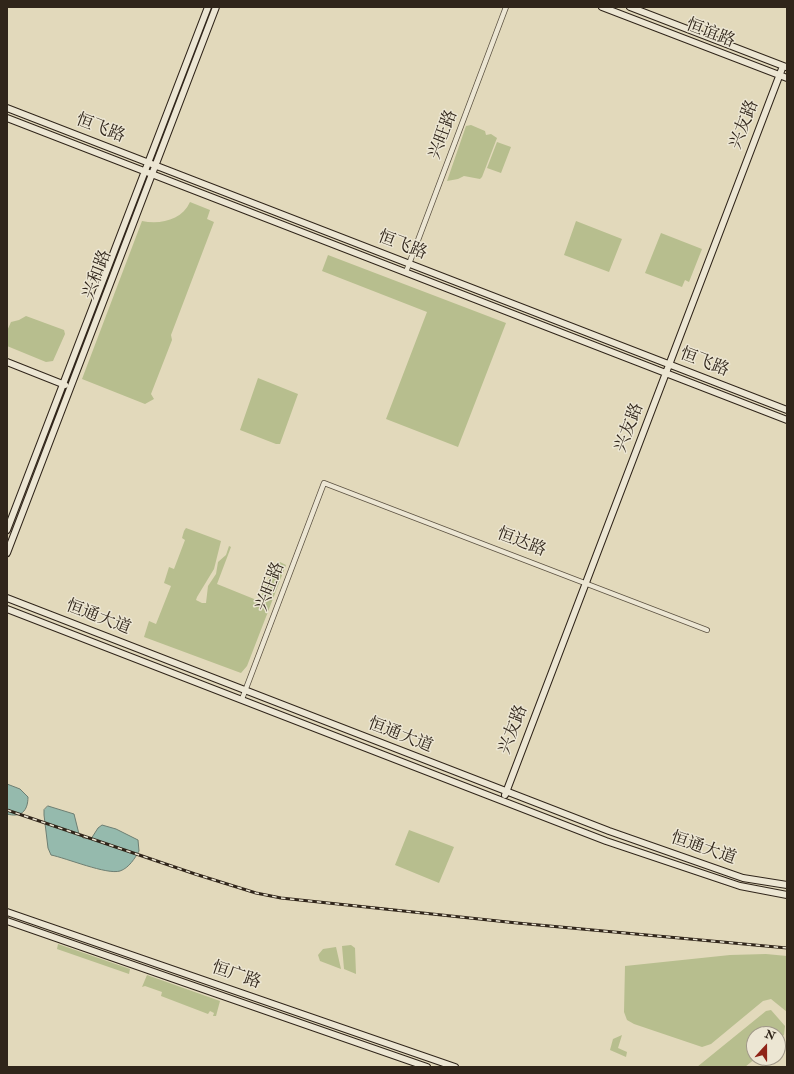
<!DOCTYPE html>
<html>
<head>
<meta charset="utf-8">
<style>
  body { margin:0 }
  #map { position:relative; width:794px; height:1074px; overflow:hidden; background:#e2d9bb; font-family:"IM FELL Double Pica",serif }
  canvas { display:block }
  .frame { position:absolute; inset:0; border:8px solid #30251a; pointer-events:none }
  .north { position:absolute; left:746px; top:1026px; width:40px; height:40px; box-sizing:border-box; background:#ece6d3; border:1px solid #a19989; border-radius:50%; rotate:21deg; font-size:11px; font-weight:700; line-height:16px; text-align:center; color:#30251a }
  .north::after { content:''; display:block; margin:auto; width:14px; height:18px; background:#8f2418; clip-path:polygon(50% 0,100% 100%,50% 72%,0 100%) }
</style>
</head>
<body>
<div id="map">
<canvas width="794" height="1074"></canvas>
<div class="frame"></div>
<div class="north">N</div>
</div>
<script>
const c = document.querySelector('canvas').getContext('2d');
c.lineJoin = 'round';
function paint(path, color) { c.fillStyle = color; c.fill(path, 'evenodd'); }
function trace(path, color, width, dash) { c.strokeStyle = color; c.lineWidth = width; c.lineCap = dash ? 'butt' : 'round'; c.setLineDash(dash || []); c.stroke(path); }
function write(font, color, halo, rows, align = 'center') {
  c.font = font + ' "IM FELL Double Pica","Noto Serif SC",serif'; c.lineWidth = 3; c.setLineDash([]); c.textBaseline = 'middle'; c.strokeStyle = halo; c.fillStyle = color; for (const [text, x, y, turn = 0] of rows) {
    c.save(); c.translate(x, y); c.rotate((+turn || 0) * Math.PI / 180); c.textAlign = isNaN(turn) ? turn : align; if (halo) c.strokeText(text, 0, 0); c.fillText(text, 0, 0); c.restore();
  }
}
const green = new Path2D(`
  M471,125L485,131L486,135L491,134L497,138L482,177L480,179L464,176L458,179L447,181L466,126Z
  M497,142L511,147L501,173L487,168Z
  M190,202L210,210L207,219L214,222L171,335L172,340L151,394L154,399L145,404L82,379L142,221C160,225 182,220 190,202Z
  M576,221L622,239L609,272L564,255Z
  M661,233L702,249L689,282L685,280L682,287L645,273Z
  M328,255L506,323L458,447L386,419L427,312L322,271Z
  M26,316L64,330L65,334L53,361L46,362L7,346V331L11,322L19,320Z
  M258,378L298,394L280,444H276L240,430Z
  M186,528L221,541L214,569L197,597L196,600L202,603H206L208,586L216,574L218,562L226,555L229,546L231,547L217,584L259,601L274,564L280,562L286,565L247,666L241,673L144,637L149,621L156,624L171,586L164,583L169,567L174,569L185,540L182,538L184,531Z
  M409,830L454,847L439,883L395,865Z
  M58,944L130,969L129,974L57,949Z
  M351,945L355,948L356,974L344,969L342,946Z
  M336,947L341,969L320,961L318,955L323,949Z
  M766,954L787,956V1012L771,999L763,1001L711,1044L702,1047L634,1024L627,1020L624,1012L625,966L730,955Z
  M147,975L220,1001L216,1016H213L214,1013L210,1011L208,1014L161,996L162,992L145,986L142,987Z
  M771,1010L785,1026L784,1035L778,1040V1034H754V1058H756L745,1067H697L766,1011Z
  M622,1035L618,1048L627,1052L626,1057L610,1050L613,1039Z`);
const water = new Path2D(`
  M7,784L20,789L28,797C28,811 21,818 7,814Z
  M48,806L74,814L79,834L83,838L91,839L98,828L102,825L116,829L138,840L139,851C135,858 129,868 120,871C107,875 66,858 51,855L48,848L44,815V810Z`);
const street = new Path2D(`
  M406,272L506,7
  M242,699L324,483L707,630`);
const secondary = new Path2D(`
  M602,7L787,78
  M630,7L786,67
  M7,108L787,410
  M7,118L787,420
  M7,362L65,385
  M7,530L208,7
  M7,553L216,7
  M7,598L609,831L743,878L787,885
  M7,609L606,841L740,886L787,895
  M505,795L783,66
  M7,912L455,1067
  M7,921L427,1067`);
const rail = new Path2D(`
  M7,810L195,874L256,893L281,898L517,923L787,948`);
const streetNames = [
  ["恒谊路",710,34,21],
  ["兴友路",745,125,-69],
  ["恒飞路",100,129,21],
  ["兴旺路",444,135,-69],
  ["恒飞路",402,246,21],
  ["兴和路",98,275,-69],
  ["恒飞路",704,363,21],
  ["兴友路",630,428,-69],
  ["恒达路",521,543,21],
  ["兴旺路",271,587,-69],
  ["恒通大道",98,618,21],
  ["兴友路",514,730,-69],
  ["恒通大道",400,736,21],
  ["恒通大道",703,849,19],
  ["恒广路",236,976,19]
];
paint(green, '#b7be8e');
paint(water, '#95baad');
trace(water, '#6d7e72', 1);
trace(street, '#5c5242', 6);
trace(secondary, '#30251a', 8);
trace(street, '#ece6d3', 4.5);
trace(secondary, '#ece6d3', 6);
trace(rail, '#30251a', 3);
trace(rail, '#ece6d3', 1.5, [4.5]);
write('17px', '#30251a', '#ece6d3', streetNames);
</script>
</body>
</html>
